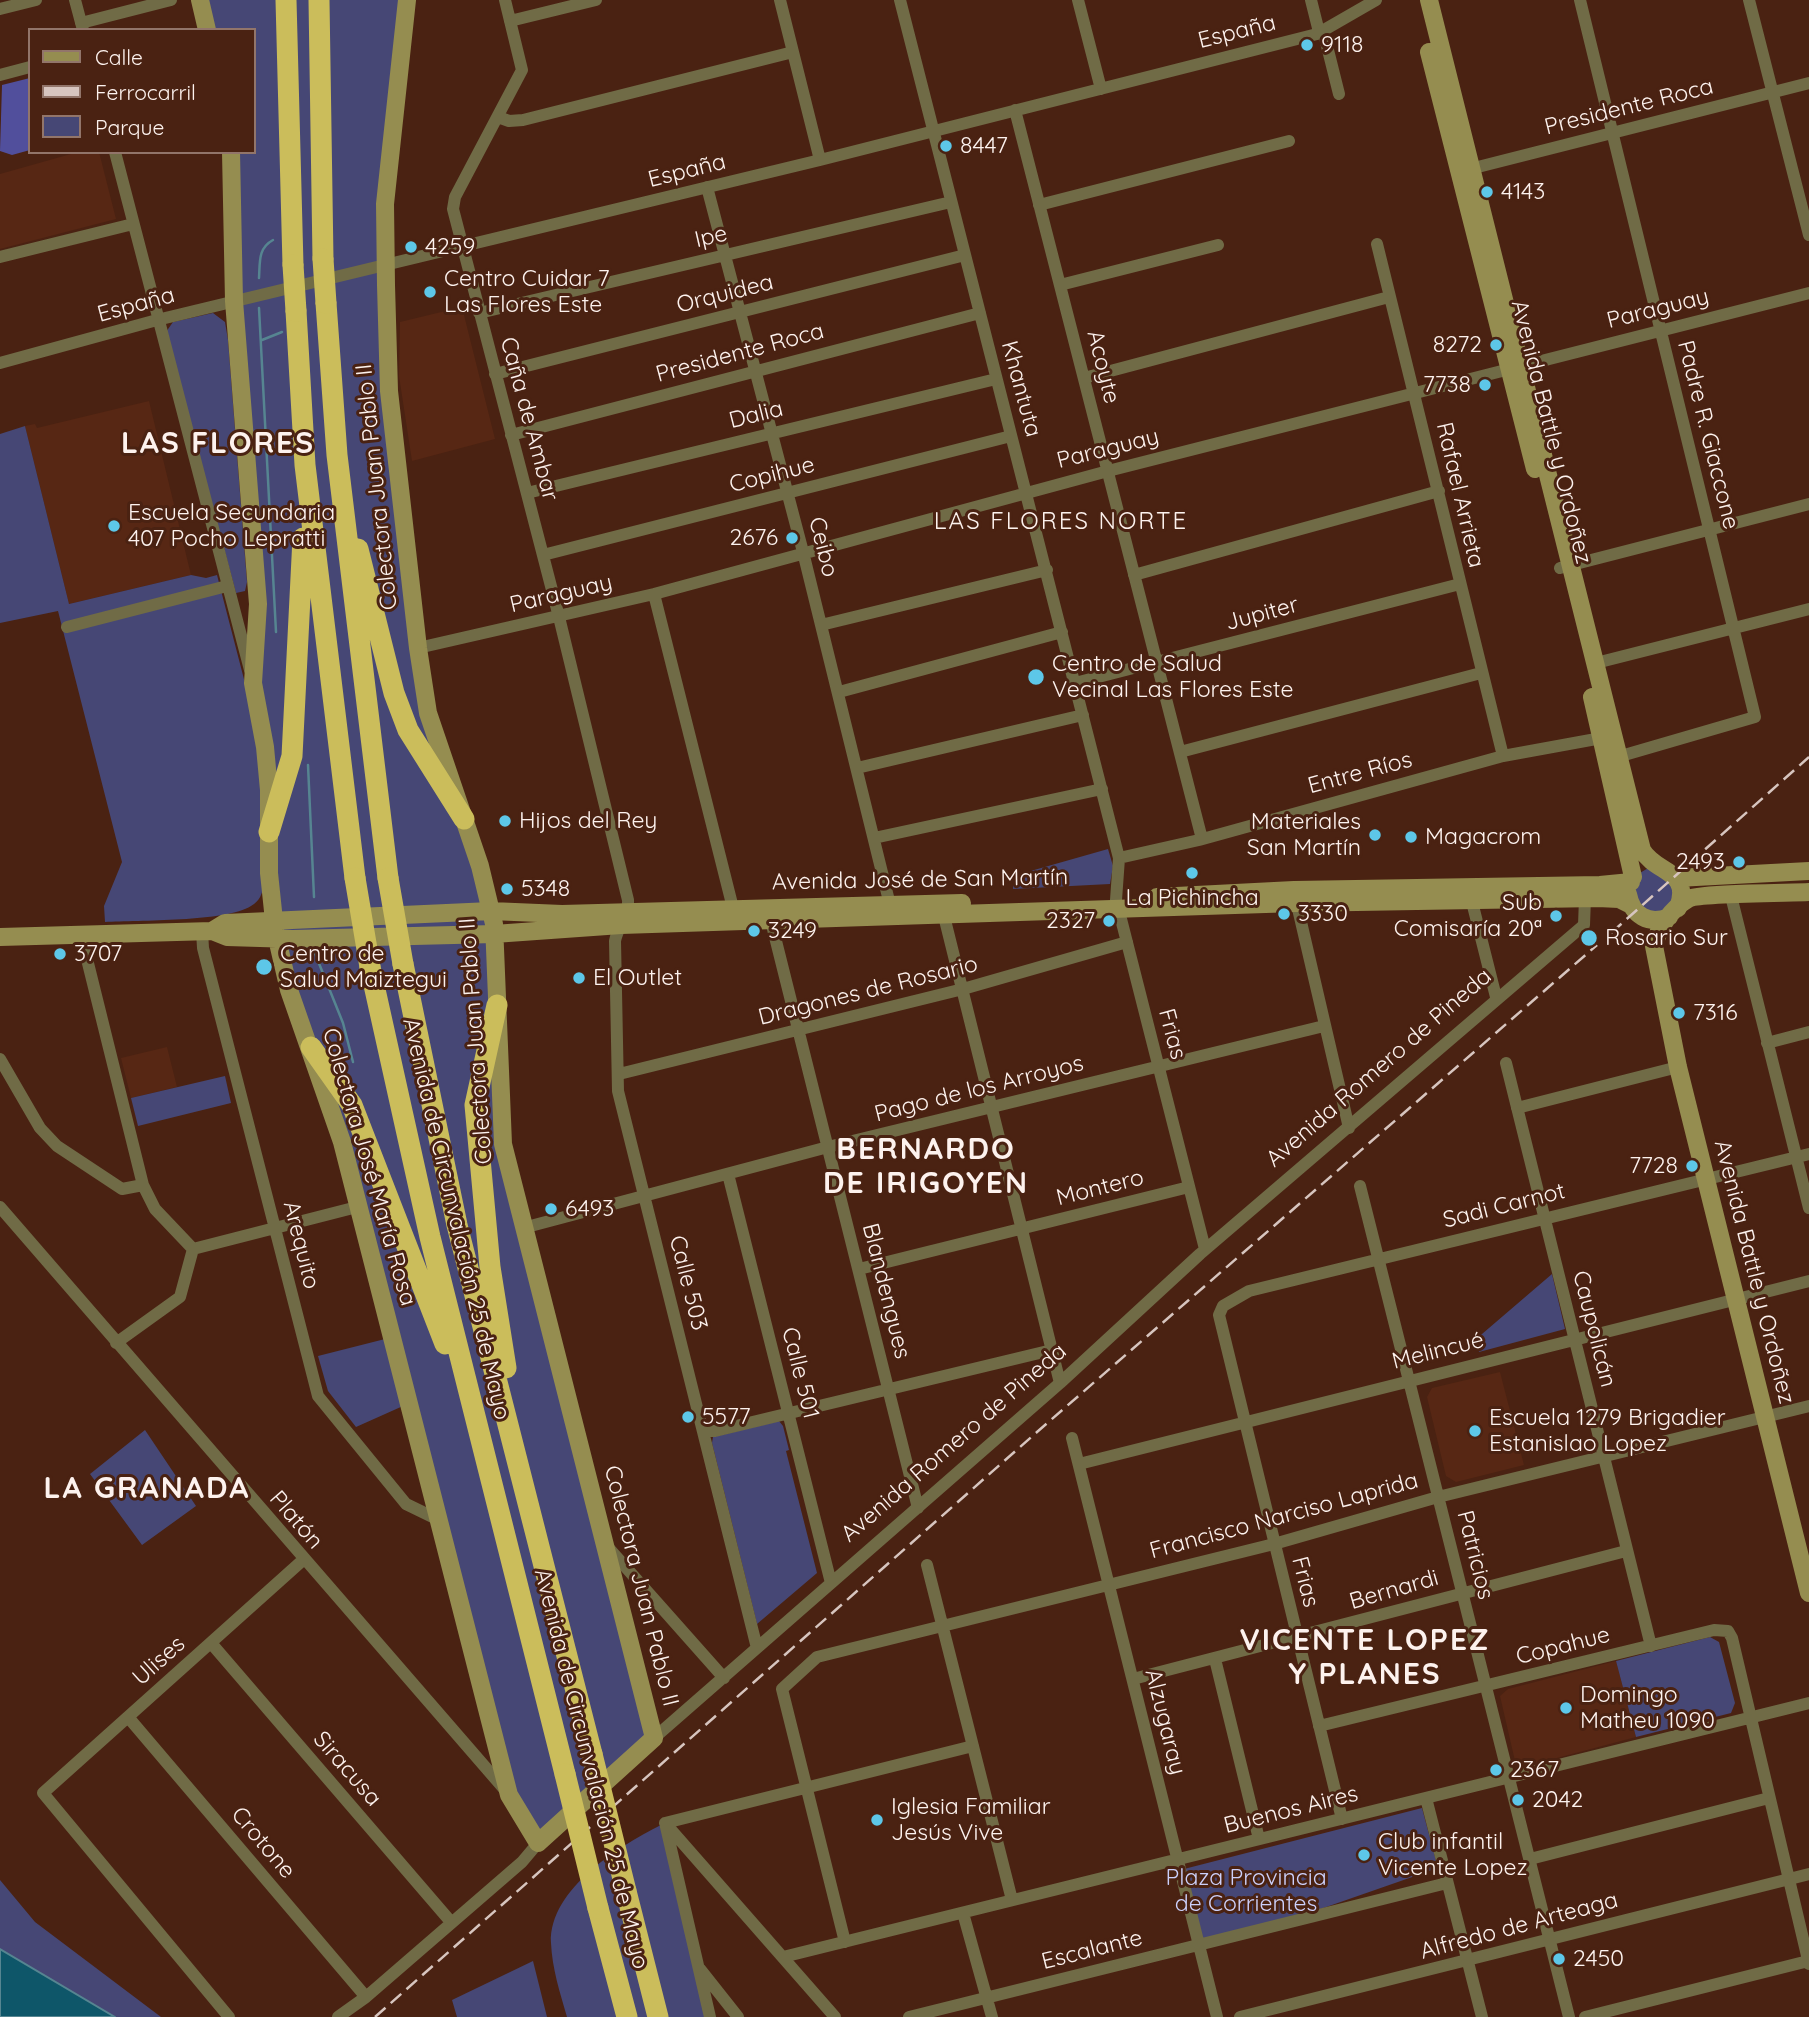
<!DOCTYPE html>
<html>
<head>
<meta charset="utf-8">
<style>
  body { margin:0 }
  #map { position:relative; width:1809px; height:2017px; overflow:hidden; background:#4a2212; font-family:Quicksand,sans-serif }
  canvas { display:block }
  .legend { position:absolute; left:28px; top:28px; width:228px; height:126px; box-sizing:border-box; background:#4a2212; border:2px solid #92756a; margin:0; padding:9px 12px; list-style:none; font-size:21px; color:#fdf2ee }
  .legend li { display:flex; align-items:center; gap:14px; height:35px }
  .legend b { width:35px; border:2px solid #92756a }
</style>
</head>
<body>
<div id="map">
<canvas width="1809" height="2017"></canvas>
<ul class="legend">
<li><b style="height:9px;background:#958d50"></b>Calle</li>
<li><b style="height:9px;background:#d7c5bf"></b>Ferrocarril</li>
<li><b style="height:19px;background:#464775"></b>Parque</li>
</ul>
</div>
<script>
const c = document.querySelector('canvas').getContext('2d');
c.lineJoin = 'round';
function paint(path, color) { c.fillStyle = color; c.fill(path, 'evenodd'); }
function trace(path, color, width, dash) { c.strokeStyle = color; c.lineWidth = width; c.lineCap = dash ? 'butt' : 'round'; c.setLineDash(dash || []); c.stroke(path); }
function write(font, color, halo, rows, align = 'center') {
  c.font = font + ' Quicksand,sans-serif'; c.lineWidth = 6; c.setLineDash([]); c.textBaseline = 'middle'; c.strokeStyle = halo; c.fillStyle = color; for (const [text, x, y, turn = 0] of rows) {
    c.save(); c.translate(x, y); c.rotate((+turn || 0) * Math.PI / 180); c.textAlign = isNaN(turn) ? turn : align; if (halo) c.strokeText(text, 0, 0); c.fillText(text, 0, 0); c.restore();
  }
}
const built = new Path2D(`
  M78,152H99L116,219L0,249V174Z
  M462,307L495,439L412,461L399,376L400,322Z
  M149,401L191,575L69,604L25,426L35,424L37,428Z
  M167,1047L177,1087L131,1098L121,1058Z
  M1500,1372L1524,1465L1456,1482L1446,1476L1427,1397L1432,1388Z
  M1616,1661L1636,1737L1523,1767L1515,1761L1500,1696L1508,1689Z`);
const green = new Path2D(`
  M200,0H407L386,285L418,648L491,911L503,1144L654,1738L538,1843L509,1795L391,1328L289,990L265,747L231,152H254V30H207Z
  M213,313L225,322L228,340L247,582L245,591L236,593L166,332L173,322Z
  M25,426L69,604L191,575L206,578L217,575L260,741L264,884C262,894 260,901 251,906C226,922 138,920 105,922L104,906L122,862L58,611L0,623V434Z
  M1108,849L1113,866L1110,884L1013,889V876Z
  M1650,867L1669,870L1678,908L1639,915L1633,877Z
  M225,1076L231,1103L138,1126L131,1098Z
  M1552,1274L1565,1329L1479,1352L1475,1335L1482,1334Z
  M385,1339L403,1406L356,1427L328,1391L318,1356Z
  M779,1421L783,1426L789,1450L786,1451L817,1573L757,1624L712,1443L713,1437Z
  M145,1430L196,1506L142,1545L90,1474Z
  M1710,1637L1719,1642L1735,1703L1731,1713L1636,1737L1616,1661Z
  M1422,1808L1438,1868L1309,1913L1201,1940L1184,1869Z
  M665,1823L710,2017H567C560,1993 552,1968 551,1943C549,1888 622,1844 665,1823Z
  M0,1880L35,1922L161,2017H115L0,1949Z
  M533,1961L547,2017H457L452,2000Z`);
const forest = new Path2D(`
  M30,78V150L12,155L0,151L2,85Z`);
const water = new Path2D(`
  M0,1949L115,2017H0Z`);
const stream = new Path2D(`
  M259,278C260,262 258,248 273,240
  M259,308L276,632
  M262,340L282,332
  M308,765L314,897
  M314,951L343,1023L353,1062`);
const minor = new Path2D(`
  M75,0L83,30
  M505,0L522,70L455,197L453,209L559,617L628,900C629,917 618,925 615,941L618,1091L757,1648
  M780,0L820,160
  M900,0L1119,858L1116,900L1119,911L1205,1249
  M1078,0L1101,89
  M1311,0L1319,32
  M1580,0L1755,717L1614,758
  M1749,0L1809,235
  M0,9L36,0
  M510,21L596,0
  M81,23L171,0
  M1323,30L1339,94
  M0,75L30,67
  M1015,110L1202,839
  M498,117L509,121L523,120L793,52
  M115,152L250,670
  M1466,170L1809,83
  M707,187L803,552L892,913
  M1039,205L1289,141
  M1377,244L1503,756
  M0,257L133,224
  M1060,285L1218,245
  M479,313L951,202
  M0,363L157,320L820,160L1317,34L1376,0
  M495,374L965,255
  M1084,378L1389,297
  M511,435L980,313
  M527,493L996,379
  M543,555L1011,436
  M1560,568L1809,504
  M1134,575L1439,491
  M654,594L735,916
  M821,625L1047,570
  M67,627L227,586
  M418,648L654,594L1108,471L1809,293
  M1596,663L1809,609
  M1075,683L1460,584
  M839,692L1062,632
  M1180,752L1481,673
  M857,768L1083,715
  M874,838L1102,789
  M1119,858L1199,840L1503,756L1607,737
  M1470,894L1496,997
  M1295,896L1349,1128
  M1731,896L1809,1208
  M942,908L1060,1383
  M771,921L918,1508
  M202,931L203,948L318,1396L406,1504L441,1521
  M81,935L143,1185L155,1209L193,1249
  M1767,1043L1809,1032
  M0,1059L40,1128L57,1146L122,1189L143,1185
  M1506,1063L1651,1646
  M619,1074L963,989L1127,942
  M1517,1108L1678,1067
  M728,1174L831,1583
  M1360,1186L1569,2017
  M0,1207L506,1791
  M523,1228L828,1147L1324,1026
  M193,1249L357,1207
  M859,1269L1189,1187
  M116,1343L180,1297L193,1249
  M703,1431H715L1052,1350
  M1072,1438L1217,2017
  M1079,1464L1809,1281
  M606,1545L724,1678
  M927,1565L1012,1900
  M211,1643L451,1922
  M1215,1659L1259,1839
  M1133,1679L1626,1551
  M128,1717L366,1997
  M1319,1726L1714,1630L1728,1631L1732,1638L1809,1964
  M654,1738L1060,1383L1200,1254L1584,925L1585,898
  M1426,1798L1482,2017
  M1342,1819L1219,1315L1223,1306L1249,1291L1809,1154
  M665,1823L973,1746
  M665,1823L835,2017
  M666,1827L710,2017
  M1530,1859L1769,1798
  M963,1913L992,2017
  M845,1942L782,1689L817,1657L1274,1544L1438,1497L1809,1406
  M783,1957L1809,1703
  M700,1969L738,2017
  M229,2017L43,1793L303,1560
  M338,2017L366,1997L522,1862L538,1843
  M909,2017L1447,1883
  M1240,2017L1809,1874
  M1585,2017L1808,1961`);
const secondary = new Path2D(`
  M200,0L207,30
  M1429,0L1642,850C1656,874 1692,870 1678,908
  M1429,52L1535,469
  M231,152L234,301L258,604L253,683L265,747L269,790V873L275,930L289,990L342,1142L509,1795L538,1843L654,1738L503,1144L494,924L480,866L428,713L418,648L389,391L386,285L385,204L407,0
  M1592,697L1633,877
  M1677,878L1809,871
  M1809,892C1790,893 1697,893 1688,899C1671,909 1658,928 1654,946L1678,1067L1809,1593
  M1628,894C1632,916 1649,925 1669,917
  M1157,897L1294,890L1600,885L1631,882
  M212,931L225,923L491,911L562,914L962,903
  M0,937L212,931L227,937L293,939L494,934L621,925L1296,903L1598,898L1619,899L1631,905`);
const motorway = new Path2D(`
  M286,0L293,265
  M319,0L323,259
  M326,303L337,455L388,878
  M296,311L305,465L355,878
  M358,549L394,693L408,730L464,819
  M269,832L292,756L303,538
  M403,964L457,1225L592,1754
  M370,967L430,1237L565,1774
  M497,1005L475,1105L490,1267L506,1368
  M311,1047L352,1105L445,1344
  M626,1891L658,2017
  M598,1908L627,2017`);
const rail = new Path2D(`
  M1611,933L1809,757
  M375,2017L1037,1432L1597,945`);
const motorwayBridge = new Path2D(`
  M323,259L326,303
  M293,265L296,311
  M355,878L370,967
  M388,878L403,964
  M592,1754L626,1891
  M565,1774L598,1908`);
const markers = [
  [1307,45,7,"#5dc7e8"],
  [946,146,7,"#5dc7e8"],
  [1487,192,7,"#5dc7e8"],
  [411,247,7,"#5dc7e8"],
  [430,292,7,"#5dc7e8"],
  [1496,345,7,"#5dc7e8"],
  [1485,385,7,"#5dc7e8"],
  [114,526,7,"#5dc7e8"],
  [792,538,7,"#5dc7e8"],
  [1036,677,9,"#5dc7e8"],
  [505,821,7,"#5dc7e8"],
  [1375,835,7,"#5dc7e8"],
  [1411,837,7,"#5dc7e8"],
  [1739,862,7,"#5dc7e8"],
  [1192,873,7,"#5dc7e8"],
  [507,889,7,"#5dc7e8"],
  [1284,914,7,"#5dc7e8"],
  [1556,916,7,"#5dc7e8"],
  [1109,921,7,"#5dc7e8"],
  [754,931,7,"#5dc7e8"],
  [1589,938,9,"#5dc7e8"],
  [60,954,7,"#5dc7e8"],
  [264,967,9,"#5dc7e8"],
  [579,978,7,"#5dc7e8"],
  [1679,1013,7,"#5dc7e8"],
  [1692,1166,7,"#5dc7e8"],
  [551,1209,7,"#5dc7e8"],
  [688,1417,7,"#5dc7e8"],
  [1475,1431,7,"#5dc7e8"],
  [1566,1708,7,"#5dc7e8"],
  [1496,1770,7,"#5dc7e8"],
  [1518,1800,7,"#5dc7e8"],
  [877,1820,7,"#5dc7e8"],
  [1364,1855,7,"#5dc7e8"],
  [1559,1959,7,"#5dc7e8"]
];
const streetNames = [
  ["España",1237,32,-14],
  ["Presidente Roca",1629,107,-14],
  ["España",687,171,-14],
  ["Ipe",711,237,-13],
  ["Orquidea",725,294,-14],
  ["España",136,305,-15],
  ["Paraguay",1658,309,-14],
  ["Presidente Roca",740,353,-15],
  ["Acoyte",1103,367,76],
  ["Khantuta",1021,389,75],
  ["Dalia",756,415,-14],
  ["Caña de Ambar",529,419,75],
  ["Avenida Battle y Ordoñez",1551,432,76],
  ["Padre R. Giaccone",1708,435,76],
  ["Paraguay",1108,449,-14],
  ["Copihue",772,475,-14],
  ["Colectora Juan Pablo II",377,487,-96],
  ["Rafael Arrieta",1460,495,77],
  ["Ceibo",823,547,76],
  ["Paraguay",561,594,-13],
  ["Jupiter",1262,614,-15],
  ["Entre Ríos",1360,773,-15],
  ["Avenida José de San Martín",920,880,-1],
  ["Dragones de Rosario",868,991,-14],
  ["Frias",1172,1034,75],
  ["Colectora Juan Pablo II",476,1041,-94],
  ["Avenida Romero de Pineda",1379,1068,-41],
  ["Pago de los Arroyos",979,1089,-14],
  ["Colectora José María Rosa",369,1167,74],
  ["Montero",1100,1188,-14],
  ["Sadi Carnot",1504,1206,-14],
  ["Avenida de Circunvalación 25 de Mayo",456,1219,77],
  ["Arequito",301,1245,76],
  ["Avenida Battle y Ordoñez",1754,1272,76],
  ["Calle 503",688,1283,76],
  ["Blandengues",886,1291,76],
  ["Caupolicán",1594,1329,76],
  ["Melincué",1438,1351,-14],
  ["Calle 501",800,1373,76],
  ["Avenida Romero de Pineda",954,1443,-41],
  ["Francisco Narciso Laprida",1284,1516,-15],
  ["Platón",296,1520,49],
  ["Patricios",1475,1555,76],
  ["Frias",1305,1582,76],
  ["Colectora Juan Pablo II",641,1586,76],
  ["Bernardi",1394,1590,-16],
  ["Copahue",1563,1646,-14],
  ["Ulises",159,1661,-42],
  ["Alzugaray",1165,1722,76],
  ["Siracusa",347,1769,49],
  ["Avenida de Circunvalación 25 de Mayo",591,1769,76],
  ["Buenos Aires",1291,1810,-14],
  ["Crotone",263,1843,50],
  ["Alfredo de Arteaga",1519,1926,-15],
  ["Escalante",1092,1950,-14]
];
const poiNames = [
  ["9118",1321,45],
  ["8447",960,146],
  ["4143",1501,192],
  ["4259",425,247],
  ["Centro Cuidar 7",444,279],
  ["Las Flores Este",444,305],
  ["8272",1482,345,"right"],
  ["7738",1471,385,"right"],
  ["Escuela Secundaria",128,513],
  ["407 Pocho Lepratti",128,539],
  ["2676",778,538,"right"],
  ["Centro de Salud",1052,664],
  ["Vecinal Las Flores Este",1052,690],
  ["Hijos del Rey",519,821],
  ["Materiales",1361,822,"right"],
  ["San Martín",1361,848,"right"],
  ["Magacrom",1425,837],
  ["2493",1725,862,"right"],
  ["5348",521,889],
  ["La Pichincha",1192,898,"center"],
  ["Sub",1542,903,"right"],
  ["Comisaría 20ª",1542,929,"right"],
  ["3330",1298,914],
  ["2327",1095,921,"right"],
  ["3249",768,931],
  ["Rosario Sur",1605,938],
  ["3707",74,954],
  ["Centro de",280,954],
  ["Salud Maiztegui",280,980],
  ["El Outlet",593,978],
  ["7316",1693,1013],
  ["7728",1678,1166,"right"],
  ["6493",565,1209],
  ["5577",702,1417],
  ["Escuela 1279 Brigadier",1489,1418],
  ["Estanislao Lopez",1489,1444],
  ["Domingo",1580,1695],
  ["Matheu 1090",1580,1721],
  ["2367",1510,1770],
  ["2042",1532,1800],
  ["Iglesia Familiar",891,1807],
  ["Jesús Vive",891,1833],
  ["Club infantil",1378,1842],
  ["Vicente Lopez",1378,1868],
  ["2450",1573,1959]
];
const parkNames = [
  ["Plaza Provincia",1246,1878],
  ["de Corrientes",1246,1904]
];
const neighbourhoodNames = [
  ["LAS FLORES NORTE",1061,522]
];
const districtNames = [
  ["LAS FLORES",218,444],
  ["BERNARDO",926,1150],
  ["DE IRIGOYEN",926,1184],
  ["LA GRANADA",147,1489],
  ["VICENTE LOPEZ",1365,1641],
  ["Y PLANES",1365,1675]
];
paint(built, '#572714');
paint(green, '#464775');
paint(forest, '#514f9c');
paint(water, '#0e5669');
trace(water, '#568591', 2);
trace(stream, '#568591', 2.5);
trace(minor, '#706b46', 12);
trace(secondary, '#958d50', 18);
trace(motorway, '#cbbd5b', 21);
trace(rail, '#d7c5bf', 2.5, [14, 7]);
trace(motorwayBridge, '#cbbd5b', 21);
for (const [x, y, r, color] of markers) { const dot = new Path2D(); dot.arc(x, y, r, 0, 2 * Math.PI); c.fillStyle = color; c.fill(dot); trace(dot, '#4a2212', 2.5); }
write('23px', '#fdf2ee', '#4a2212', streetNames);
write('23px', '#fdf2ee', '#4a2212', poiNames, 'left');
write('23px', '#ccd0fb', '#4a2212', parkNames);
c.letterSpacing = '2px';
write('24px', '#fdf2ee', '#4a2212', neighbourhoodNames);
c.letterSpacing = '0px';
c.letterSpacing = '2px';
write('bold 30px', '#fdf2ee', '#4a2212', districtNames);
c.letterSpacing = '0px';
</script>
</body>
</html>
